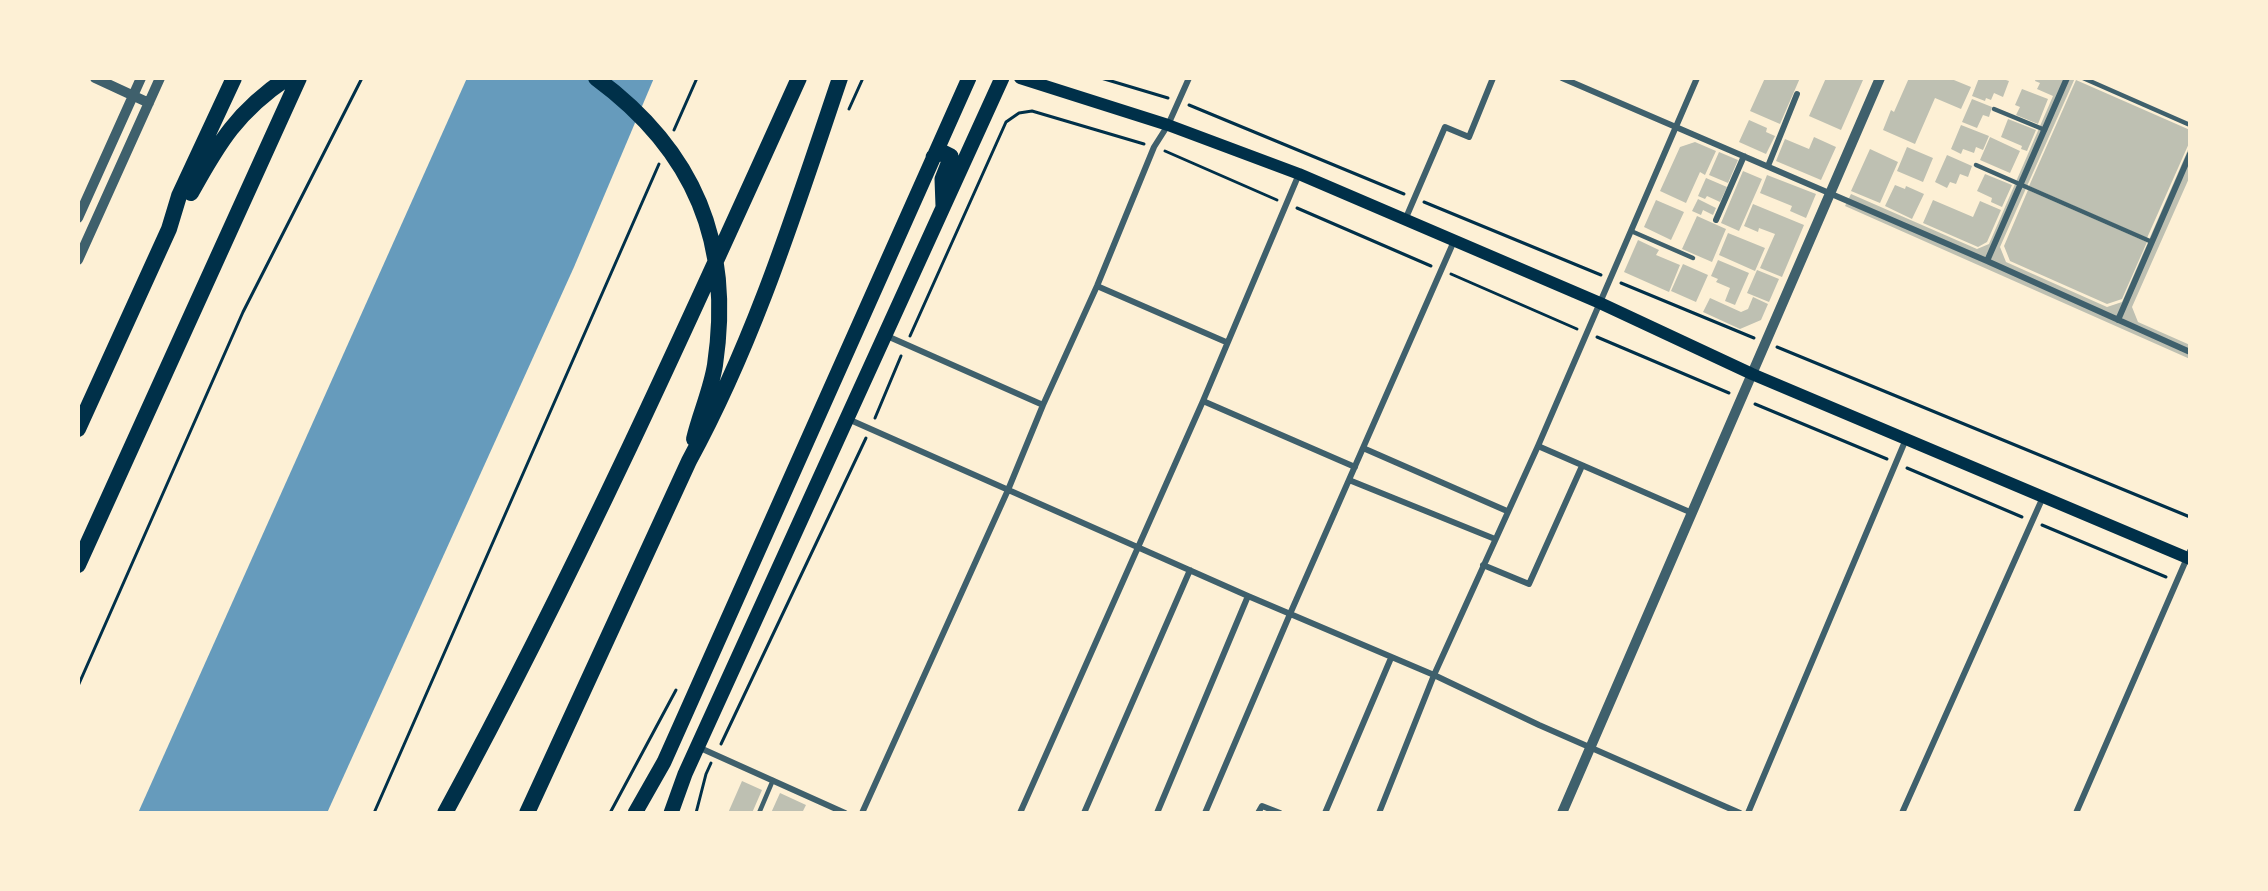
<!DOCTYPE html>
<html>
<head>
<meta charset="utf-8">
<style>
  body { margin:0 }
  #map { position:relative; width:2268px; height:891px; overflow:hidden; background:#fdf0d5; font-family:"Titillium Web",sans-serif }
  canvas { display:block }
  .frame { position:absolute; inset:0; border:80px solid #fdf0d5; pointer-events:none }
</style>
</head>
<body>
<div id="map">
<canvas width="2268" height="891"></canvas>
<div class="frame"></div>
</div>
<script>
const c = document.querySelector('canvas').getContext('2d');
c.lineJoin = 'round';
function paint(path, color) { c.fillStyle = color; c.fill(path, 'evenodd'); }
function trace(path, color, width, dash) { c.strokeStyle = color; c.lineWidth = width; c.lineCap = dash ? 'butt' : 'round'; c.setLineDash(dash || []); c.stroke(path); }
const water = new Path2D(`
  M467,78H654L574,267L327,813H138Z`);
const building = new Path2D(`
  M1765,78H1800L1780,124L1750,111Z
  M1826,78H1859L1863,80L1841,130L1809,116Z
  M1909,78H1949L1971,87L1961,109L1935,98L1915,144L1883,130L1891,110L1894,112Z
  M1979,78H2000L2009,81L2003,97L1994,93L1991,100L1986,98L1985,101L1972,96Z
  M2036,78H2075L2000,247L2006,262L2107,307L2122,302L2190,145V176L2132,307L2138,322L2190,345V359L1845,206L1851,194L1977,249L1989,244L2053,96L2037,89L2040,83L2035,81Z
  M2076,80L2190,130V141L2147,238L2029,186Z
  M2022,89L2048,99L2038,124L2016,115L2020,107L2015,105Z
  M1972,99L1992,107L1989,117L1983,115L1977,128L1962,122Z
  M2008,119L2036,130L2027,151L2021,149L2022,146L2001,137Z
  M1749,120L1767,128L1766,132L1775,136L1766,154L1739,142Z
  M1961,125L1989,136L1983,150L1976,147L1974,153L1963,149L1961,154L1951,149Z
  M1814,137L1836,147L1821,180L1776,161L1785,139L1809,149Z
  M1990,137L2020,151L2010,173L1980,160Z
  M1695,142L1716,151L1705,175L1700,172L1686,203L1660,191L1680,147Z
  M1907,147L1933,158L1923,182L1897,171Z
  M1870,149L1898,162L1880,203L1851,191Z
  M1719,152L1738,160L1728,183L1709,175Z
  M1947,155L1972,166L1968,177L1960,174L1956,184L1950,182L1947,188L1935,182Z
  M1743,171L1762,179L1739,231L1721,223Z
  M1985,174L2012,185L2002,207L1991,202L1992,198L1977,191Z
  M1767,175L1816,194L1806,218L1790,211L1792,206L1760,193Z
  M1706,178L1727,187L1720,202L1707,196L1705,199L1698,196Z
  M1895,185L1905,189L1906,186L1924,194L1912,219L1885,206Z
  M2028,190L2147,242L2122,299L2107,304L2010,261L2004,246Z
  M1698,199L1716,208L1713,215L1703,210L1701,215L1692,211Z
  M1656,200L1684,212L1671,240L1644,227Z
  M1933,200L1973,217L1980,201L2001,210L1987,242L1978,247L1923,223Z
  M1753,204L1804,225L1782,277L1760,268L1775,234L1759,228L1758,232L1744,226Z
  M1697,216L1726,229L1712,262L1682,249Z
  M1728,233L1765,248L1755,271L1719,255Z
  M1638,240L1659,250L1656,255L1680,265L1669,292L1624,272Z
  M1718,260L1749,273L1735,305L1725,301L1730,288L1716,282L1718,279L1711,276Z
  M1683,264L1708,275L1696,302L1671,291Z
  M1757,270L1779,279L1769,302L1747,293Z
  M1753,297L1768,304L1761,320L1740,329L1703,312L1710,298L1741,312L1748,309Z
  M742,781L762,790L752,813H728Z
  M780,793L806,805L802,813H771Z`);
const path = new Path2D(`
  M1101,78L1168,98
  M1189,105L1404,194
  M849,109L863,78
  M674,130L697,78
  M1165,151L1277,200
  M1424,202L1601,275
  M1297,208L1431,266
  M1451,274L1577,329
  M1621,283L1754,338
  M910,336L1006,122L1019,113L1032,111L1144,144
  M1597,337L1729,393
  M1777,347L2190,517
  M1755,404L1887,459
  M875,418L901,356
  M1907,468L2022,517
  M2042,525L2166,577
  M78,686L243,312L362,78
  M721,744L866,438
  M374,813L659,164
  M610,813L676,690
  M696,813L706,774L711,763`);
const service = new Path2D(`
  M2083,78L2190,125
  M1994,109L2045,130
  M1976,165L2152,242
  M1631,231L1693,258
  M759,813L773,780`);
const minor = new Path2D(`
  M1562,78L1987,261L2190,352
  M1768,166L1797,94
  M1405,220L1445,127L1469,137L1493,78
  M1716,220L1744,156
  M1987,261L2067,78
  M1097,286L1226,342
  M2118,320L2190,154
  M887,336L1043,405
  M1203,401L1355,467
  M848,419L1248,596L1434,675L1539,725L1740,813
  M1538,446L1692,513
  M1363,448L1507,511
  M1349,480L1495,539
  M1483,565L1529,584L1582,466
  M698,747L845,813
  M862,813L1008,490L1043,405L1097,286L1154,147L1168,125L1189,78
  M1020,813L1203,401L1299,174
  M1084,813L1190,570
  M1157,813L1248,596
  M1205,813L1290,614L1454,241
  M1258,813L1262,806L1280,813
  M1325,813L1391,658
  M1379,813L1434,675L1538,446L1697,78
  M1748,813L1906,439
  M1902,813L2043,497
  M2076,813L2190,551`);
const tertiary = new Path2D(`
  M95,78L149,103
  M78,218L141,78
  M78,260L160,78
  M1562,813L1880,78`);
const secondary = new Path2D(`
  M1020,78L1168,125L1299,174L1600,303L1752,374L2190,559`);
const primary = new Path2D(`
  M933,157L943,152L951,156L942,179L943,206
  M635,813L664,762L969,78
  M671,813L685,774L1002,78`);
const trunk = new Path2D(`
  M596,78C695,151 733,243 715,365C711,390 700,414 694,439
  M191,193C219,142 238,111 287,78
  M78,429L169,229L179,196L234,78
  M78,565L299,78
  M445,813C575,574 687,326 799,78
  M527,813L689,461C755,340 796,208 840,78`);
paint(water, '#669bbc');
paint(building, '#bec0b2');
trace(path, '#003049', 3);
trace(service, '#3f606c', 4.5);
trace(minor, '#3f606c', 6);
trace(tertiary, '#3f606c', 10);
trace(secondary, '#003049', 12);
trace(primary, '#003049', 15);
trace(trunk, '#003049', 16);
</script>
</body>
</html>
